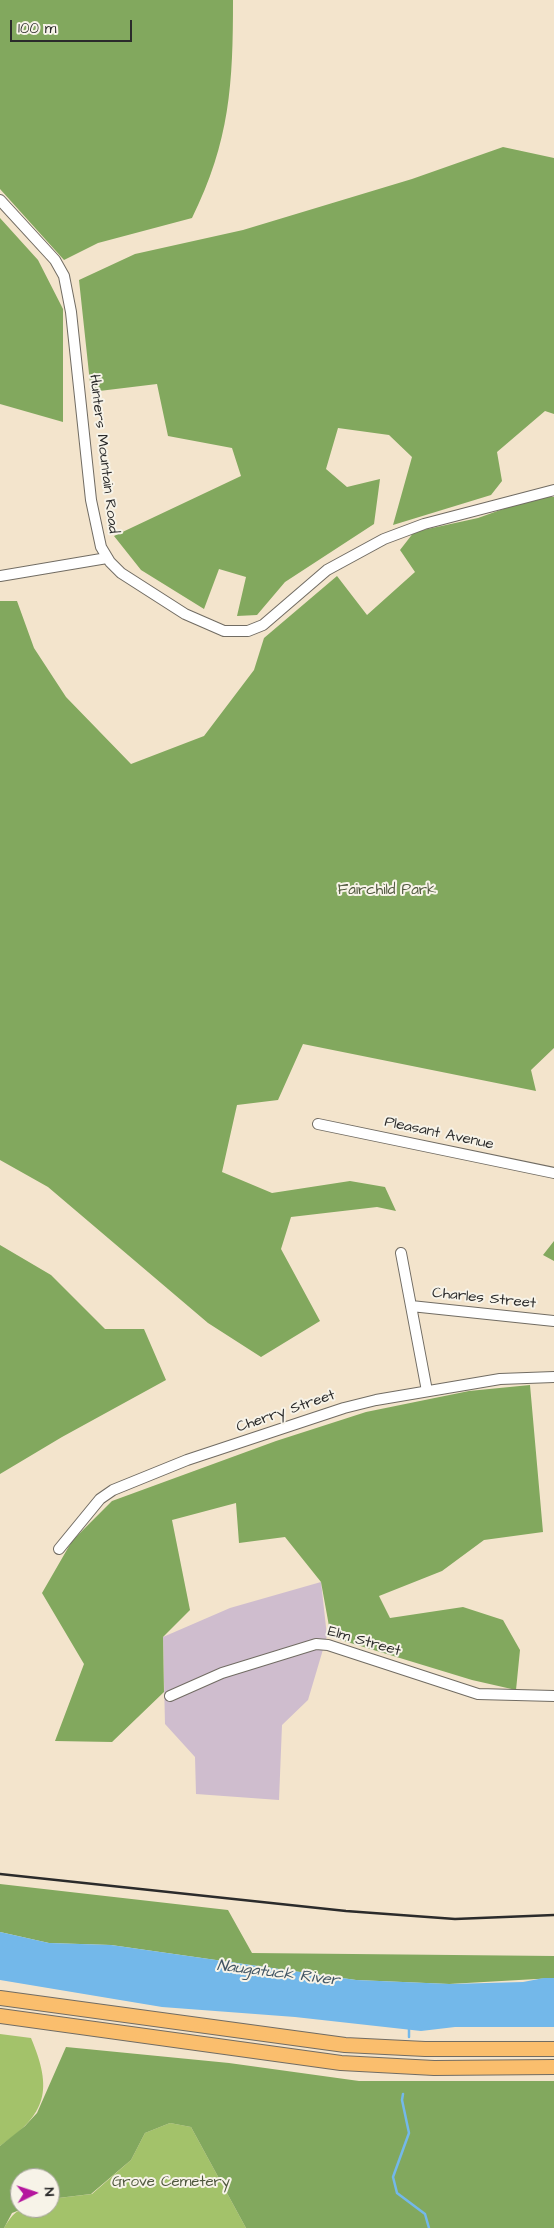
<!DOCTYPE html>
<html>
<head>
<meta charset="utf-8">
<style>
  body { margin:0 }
  #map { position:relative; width:554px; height:2228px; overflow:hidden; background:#f3e4cc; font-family:"Architects Daughter",sans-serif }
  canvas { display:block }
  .north { position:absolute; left:10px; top:2168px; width:50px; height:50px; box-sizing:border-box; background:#f7f3e8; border:1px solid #a5a39c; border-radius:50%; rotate:86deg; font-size:14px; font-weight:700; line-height:20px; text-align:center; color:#2b2b2b }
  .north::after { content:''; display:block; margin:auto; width:18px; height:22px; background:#b5179e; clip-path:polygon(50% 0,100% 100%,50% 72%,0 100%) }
  .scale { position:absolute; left:10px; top:20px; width:122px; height:22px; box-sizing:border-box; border:2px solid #2b2b2b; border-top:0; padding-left:6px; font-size:15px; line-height:18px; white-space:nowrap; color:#2b2b2b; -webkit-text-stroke:4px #f7f3e8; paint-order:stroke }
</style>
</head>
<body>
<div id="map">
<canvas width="554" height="2228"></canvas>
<div class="north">N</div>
<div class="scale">100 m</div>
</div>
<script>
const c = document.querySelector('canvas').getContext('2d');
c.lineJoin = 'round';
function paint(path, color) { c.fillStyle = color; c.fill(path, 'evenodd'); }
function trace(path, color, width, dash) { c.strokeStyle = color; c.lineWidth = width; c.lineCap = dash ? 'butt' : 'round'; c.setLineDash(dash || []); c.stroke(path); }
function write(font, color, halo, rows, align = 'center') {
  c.font = font + ' "Architects Daughter",sans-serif'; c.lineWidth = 4; c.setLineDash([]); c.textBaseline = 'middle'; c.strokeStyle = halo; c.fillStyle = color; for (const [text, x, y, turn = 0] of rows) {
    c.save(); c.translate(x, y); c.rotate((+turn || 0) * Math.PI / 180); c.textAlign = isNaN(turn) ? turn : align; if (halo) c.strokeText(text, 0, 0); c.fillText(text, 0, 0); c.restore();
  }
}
const industrial = new Path2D(`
  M321,1582L327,1636L308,1700L282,1725L279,1800L196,1794L195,1757L165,1724L163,1637L230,1608Z`);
const green = new Path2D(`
  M0,2034L31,2038C53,2090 47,2114 0,2146Z
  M170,2123L191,2127L246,2228H4C18,2204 24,2208 50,2208V2199L92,2194L131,2160L145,2133Z`);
const forest = new Path2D(`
  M0,0H233C233,84 230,141 192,218L98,243L64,260L0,189Z
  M503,147L554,158V414L545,411L497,452L502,481L491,495L393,525L412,457L389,435L338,428L326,469L347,487L380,479L374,524L285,582L257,615L237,616L246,577L219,569L204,609L141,570L114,536L241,476L232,448L168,436L157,384L91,392L79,280L135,254L243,230L412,179Z
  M0,218L38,260L63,309V422L0,404Z
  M547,497H554V1048L531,1070L536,1091L303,1044L278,1100L237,1105L222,1172L272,1193L350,1181L385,1187L396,1211L377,1207L291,1217L281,1249L320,1321L261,1357L208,1323L48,1187L0,1160V601H17L34,648L66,697L131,764L204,736L254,670L264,638L337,576L367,615L415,572L400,550L414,532L478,518L517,504Z
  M554,1241V1261L543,1255Z
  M0,1245L51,1275L105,1329H144L166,1380L62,1437L0,1474Z
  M530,1385L543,1532L484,1540L442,1571L379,1596L390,1618L463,1607L503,1620L520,1650L516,1690L472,1680L331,1637L321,1582L285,1537L239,1543L236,1503L172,1520L190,1610L163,1637L164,1692L112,1742L55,1741L84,1664L42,1593L72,1541L112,1501L276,1441L366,1412L469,1391Z
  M0,1884L228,1910L252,1953L554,1956V1978L449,1984L356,1980L111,1945L49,1943L0,1932Z
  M66,2047L229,2063L359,2081H554V2228H246L191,2127L170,2123L145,2133L131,2160L91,2194L50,2199V2178H20V2208H25L12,2213L4,2228H0V2146L25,2126L37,2113Z`);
const water = new Path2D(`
  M0,1932L49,1943L111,1945L356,1980L450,1984L523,1982L544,1978H554V2027H455L421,2031L295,2017L162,2007L0,1980Z`);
const stream = new Path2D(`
  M409,2037V2028
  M403,2094L402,2100L409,2133L393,2177L397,2193L425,2214L429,2228`);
const minor = new Path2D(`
  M0,200L55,260L64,276L71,312L91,500L101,547L110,562L121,573L185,614L224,631H248L263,625L327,570L384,539L424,524L554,490
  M0,576L107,558
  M318,1124L554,1173
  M401,1253L427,1391
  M411,1306L554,1321
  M59,1549L100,1499L113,1490L187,1460L344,1408L376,1400L500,1379L554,1377
  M170,1696L222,1673L316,1644L328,1645L478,1694L554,1696`);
const highway = new Path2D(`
  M0,1998L345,2045L425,2049H554
  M0,2016L341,2063L434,2068L554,2067`);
const rail = new Path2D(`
  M0,1874L346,1911L455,1919L554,1915`);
const streetNames = [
  ["Hunters Mountain Road",103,454,83],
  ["Pleasant Avenue",439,1134,12],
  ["Charles Street",484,1299,6],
  ["Cherry Street",286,1412,-19],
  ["Elm Street",364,1642,16]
];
const parkNames = [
  ["Fairchild Park",387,891],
  ["Grove Cemetery",171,2183]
];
const waterNames = [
  ["Naugatuck River",278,1974,7]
];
paint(industrial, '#cfbdce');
paint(green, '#a3c26a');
paint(forest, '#82a85e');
paint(water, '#73b8ea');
trace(stream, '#73b8ea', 2.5);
trace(minor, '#716c63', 12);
trace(highway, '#716c63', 16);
trace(minor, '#fff', 10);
trace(highway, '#fabe6d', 14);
trace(rail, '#2b2b2b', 2.5);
write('15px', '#2b2b2b', '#f7f3e8', streetNames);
write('15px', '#4f583e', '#f7f3e8', parkNames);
write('italic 16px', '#415564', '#f7f3e8', waterNames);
</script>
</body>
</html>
